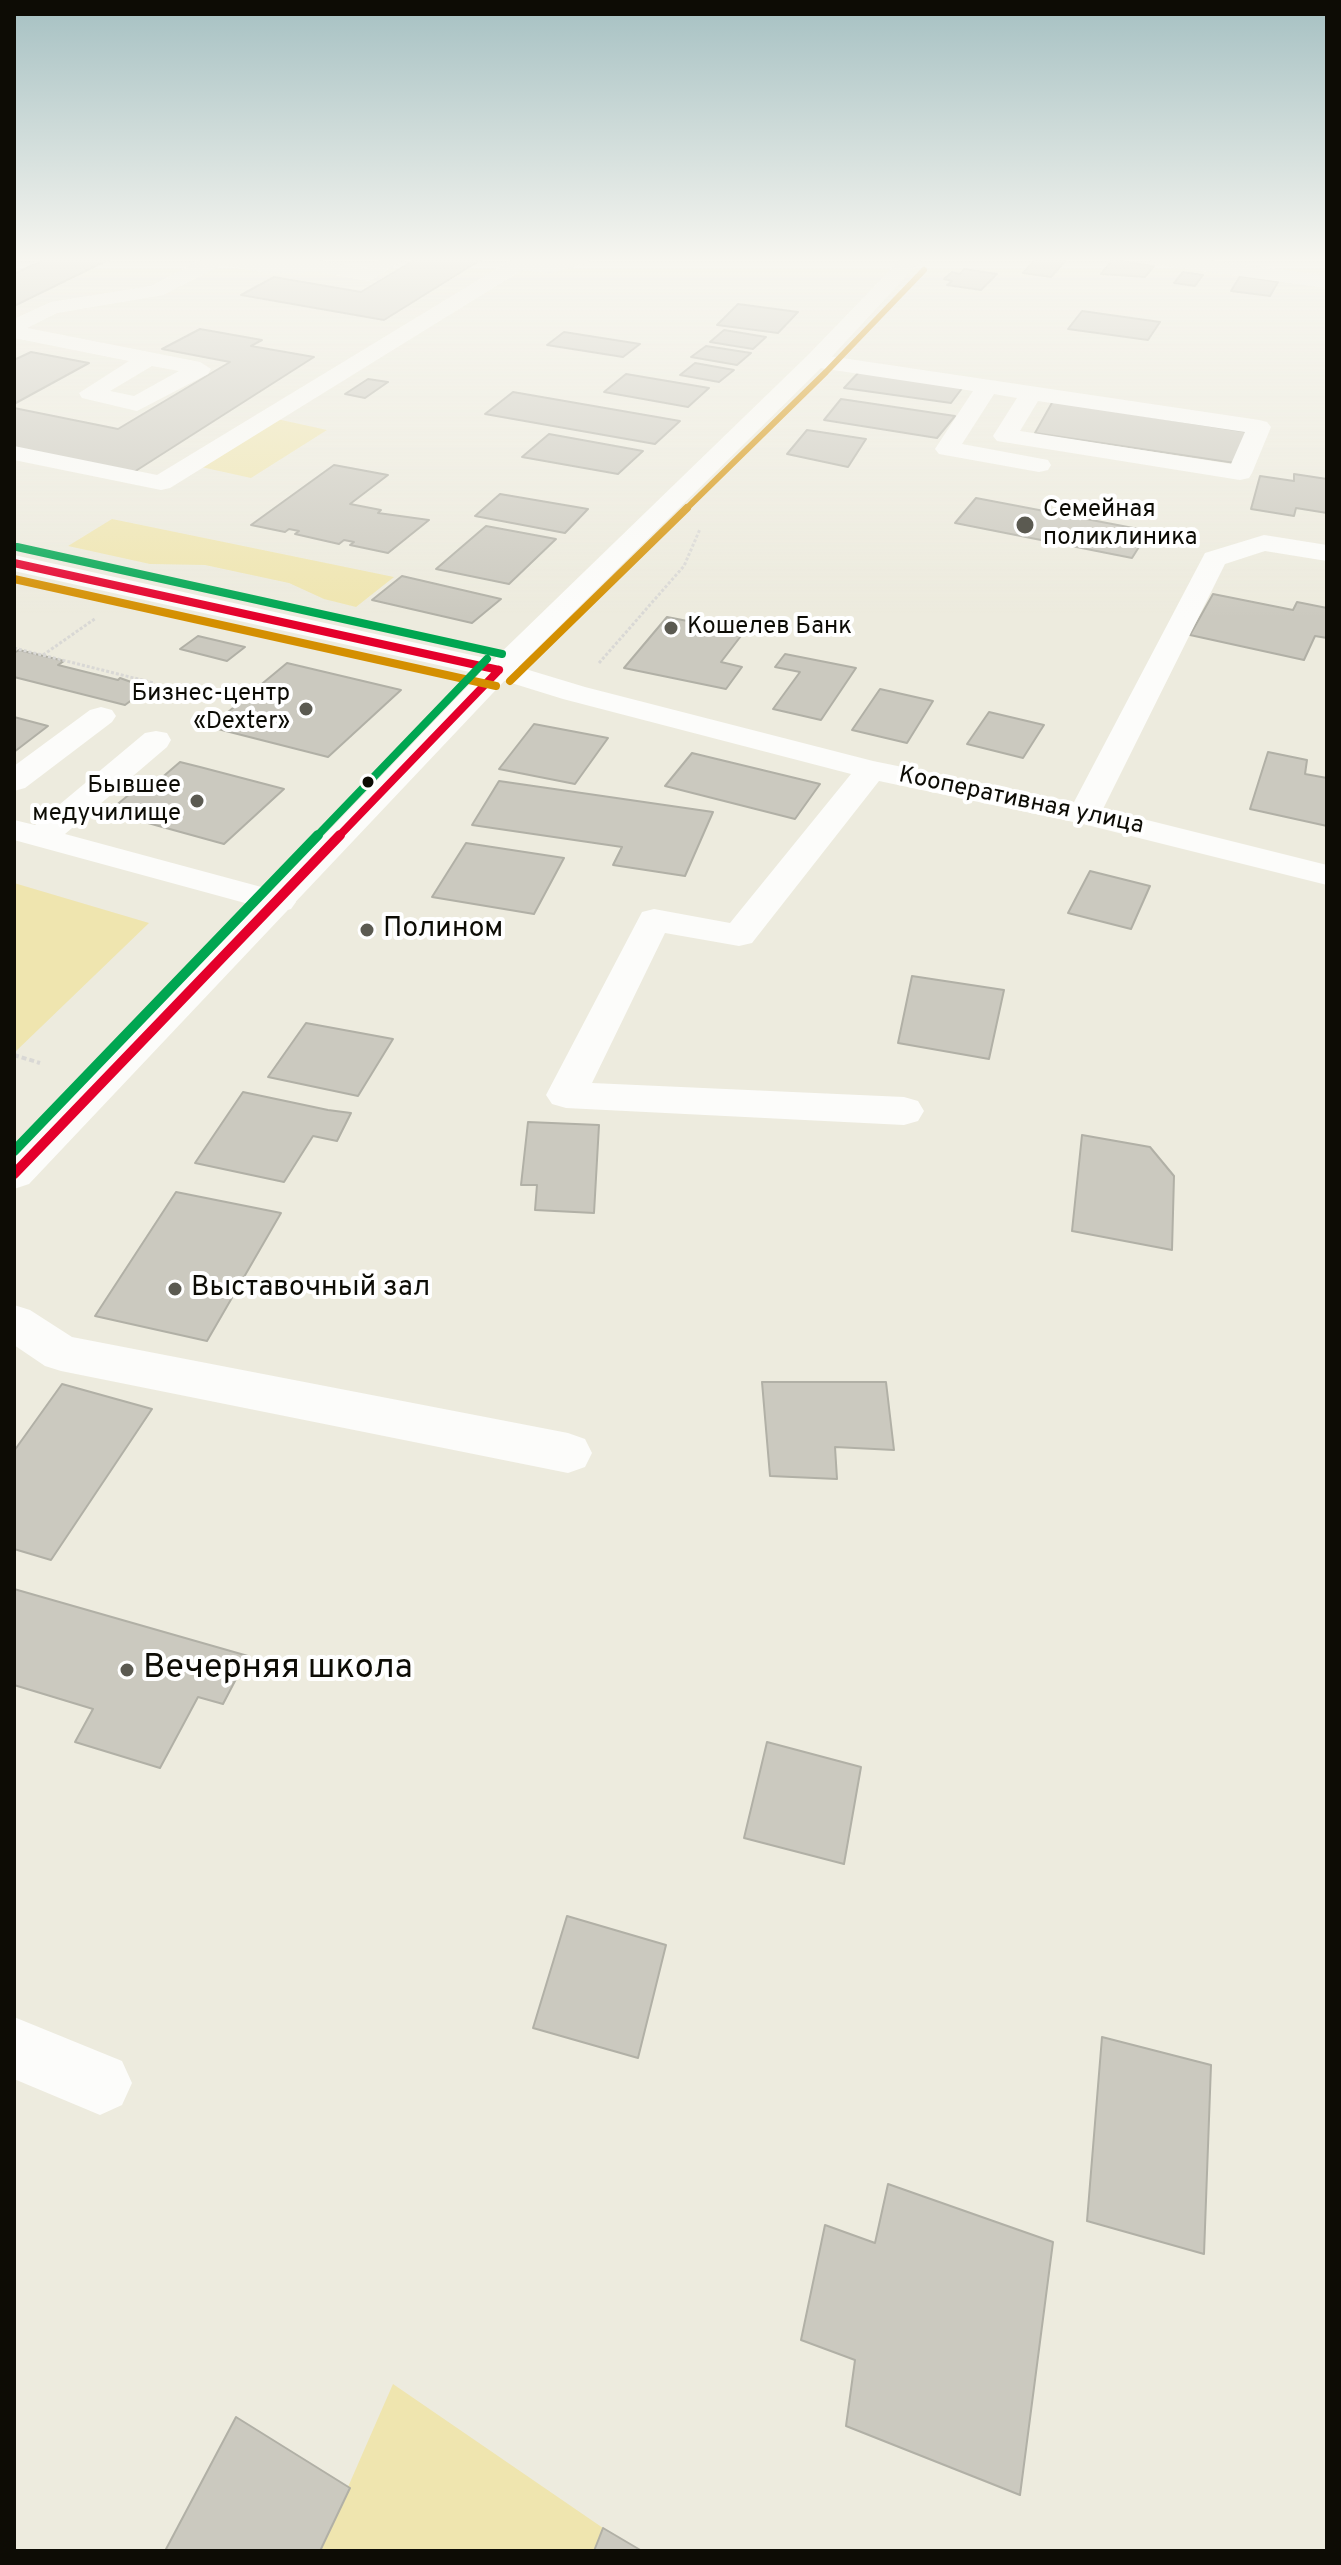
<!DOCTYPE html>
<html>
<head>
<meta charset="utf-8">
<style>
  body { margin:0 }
  #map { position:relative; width:1341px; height:2565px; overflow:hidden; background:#edebde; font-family:Overpass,sans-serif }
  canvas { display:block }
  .frame { position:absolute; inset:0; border:16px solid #0d0c05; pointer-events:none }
</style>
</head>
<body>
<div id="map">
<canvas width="1341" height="2565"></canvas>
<div class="frame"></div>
</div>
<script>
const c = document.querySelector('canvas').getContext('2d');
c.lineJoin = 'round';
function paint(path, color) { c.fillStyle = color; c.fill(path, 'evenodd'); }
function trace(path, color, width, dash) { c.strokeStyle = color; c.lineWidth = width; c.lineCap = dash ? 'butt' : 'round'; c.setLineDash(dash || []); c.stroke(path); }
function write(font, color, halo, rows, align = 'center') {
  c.font = font + ' Overpass,sans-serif'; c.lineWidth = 8; c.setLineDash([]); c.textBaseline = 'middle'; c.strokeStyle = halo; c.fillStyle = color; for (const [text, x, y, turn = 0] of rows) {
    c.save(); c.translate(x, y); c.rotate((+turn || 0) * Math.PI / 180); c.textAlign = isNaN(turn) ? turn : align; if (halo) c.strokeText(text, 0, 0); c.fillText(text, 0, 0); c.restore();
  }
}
const green = new Path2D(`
  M277,419L327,430L251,478L201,467Z
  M112,519L394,577L356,607L324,599L289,583L205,565L150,564L68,546Z
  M14,883L149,923L14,1053Z
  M393,2384L603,2528L594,2551H320Z`);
const building = new Path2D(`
  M46,259H110L14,306V274Z
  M416,259H482L384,320L241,295L274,277L361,292Z
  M1036,259H1067L1051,277L1023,273Z
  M1112,260L1154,266L1145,277L1101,274Z
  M964,269L997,274L981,290L947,285L952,281L944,279L952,272L960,274Z
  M1183,272L1203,275L1195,286L1174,283Z
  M1240,276L1278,282L1270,296L1231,291Z
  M738,304L798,312L778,333L717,325Z
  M1082,311L1160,322L1148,340L1068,329Z
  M200,329L262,340L251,346L314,357L134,472L14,448V408L118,429L230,362L162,349Z
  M724,330L766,337L753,349L710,342Z
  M564,332L640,344L623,357L547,345Z
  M706,346L751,353L737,365L691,357Z
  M31,352L89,363L14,404V360Z
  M695,363L734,370L719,382L680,375Z
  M859,372L963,387L951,403L844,388Z
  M626,374L709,388L688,407L604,392Z
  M368,379L388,382L365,398L345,394Z
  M513,392L680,421L655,444L485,414Z
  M841,399L955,416L937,438L824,420Z
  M1053,401L1248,432L1235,463L1035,433Z
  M807,430L866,439L848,467L787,454Z
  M549,434L643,451L618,474L522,457Z
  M334,465L388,475L350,504L381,510L378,513L429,520L388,553L350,545L354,542L344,540L339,544L295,534L299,531L289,529L285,532L251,525Z
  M1294,474L1327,479V513L1296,508L1294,516L1251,509L1260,476L1294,481Z
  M500,494L588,509L565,533L475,516Z
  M976,498L1149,531L1132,558L955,523Z
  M486,526L556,539L509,584L436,569Z
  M402,576L501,599L472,623L372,600Z
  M1213,594L1293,610L1297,602L1327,608V638L1315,636L1304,660L1190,635Z
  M667,617L744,632L721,662L742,667L726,689L624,668Z
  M198,636L232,644L245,647L227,661L180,649Z
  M19,650L64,661L58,665L118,680L120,678L148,688L125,705L14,677V653Z
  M785,654L856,668L821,720L773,709L800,672L775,667Z
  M287,663L401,690L328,757L210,727Z
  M880,689L933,701L907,743L852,730Z
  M989,712L1044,725L1023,758L967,744Z
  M14,717L48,726L14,752Z
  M534,724L608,738L575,784L499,769Z
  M1268,752L1307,760L1305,774L1327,778V826L1250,809Z
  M692,753L820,784L795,819L665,786Z
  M180,762L200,767L284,789L224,844L108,812L142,784L151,787Z
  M499,781L713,812L685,876L613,865L622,847L472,825Z
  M466,843L564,858L534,914L432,897Z
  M1090,871L1150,886L1131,929L1068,913Z
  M912,976L1004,990L989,1059L898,1043Z
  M306,1023L393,1039L358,1096L268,1077Z
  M243,1092L328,1110L351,1113L337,1141L313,1136L284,1182L195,1163Z
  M528,1122L599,1125L594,1213L535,1210L537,1185H521Z
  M1082,1135L1150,1147L1174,1176L1172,1250L1072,1231Z
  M176,1192L281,1213L207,1341L95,1316Z
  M762,1382H886L894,1450L835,1447L837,1479L770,1476Z
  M62,1384L152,1409L51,1560L14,1549V1451Z
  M14,1589L248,1656L223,1704L198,1697L160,1768L75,1742L93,1709L14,1685Z
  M767,1742L861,1767L844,1864L744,1838Z
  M567,1916L666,1945L638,2058L533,2028Z
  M1102,2037L1211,2065L1204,2254L1087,2221Z
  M888,2184L1053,2242L1020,2495L846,2426L855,2360L801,2340L825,2225L875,2243Z
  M236,2417L350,2488L320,2551H165Z
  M603,2528L642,2551H594Z`);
const pathFar1 = new Path2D(`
  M14,648L154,683
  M43,655L96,618
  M599,663L684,566L700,529`);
const path = new Path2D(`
  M14,1055L40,1063`);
const minor = new Path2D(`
  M203,259L319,260L366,269L382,259H406L369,281L319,272L268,273L222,265L163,295L57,313L27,328L200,362L211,369L208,374L137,411L82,398L79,393L129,361L14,338V319L51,302L151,286ZM152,366L179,371L134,396L110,391Z
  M513,259H590L587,263L551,273L522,270L170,488L161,490L14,460V446L157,475Z
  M1148,259H1201L1327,276V288L1158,265Z
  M815,354L1259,420L1267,422L1271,427L1252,473L1249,478L1240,480L997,441L993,436L1017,398L994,394L962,444L1048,460L1051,465L1048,470L1039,472L939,454L935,449L973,391L807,366L804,361ZM1038,401L1245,432L1231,464L1020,431Z
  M1264,535L1327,545V561L1265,551L1225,564L1103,809L1327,865V885L1083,824L879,781L752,943L739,946L665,933L592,1083L904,1097L918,1101L924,1111L918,1121L904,1125L566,1108L552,1104L546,1095L642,912L654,909L730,923L851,774L563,699L492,677L14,571V555L499,661L585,687L873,761L1074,802L1205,553Z
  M101,707L112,710L116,716L112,722L25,788L14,791V766L90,710Z
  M156,731L167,733L171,740L167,747L65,834L291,895L296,902L291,909L279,912L267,909L14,840V820L35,825L145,733Z
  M14,1305L30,1310L72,1337L568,1433L585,1439L592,1453L585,1467L568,1473L61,1371L45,1366L14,1345Z
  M14,2017L122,2061L132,2083L122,2105L100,2115L14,2079Z`);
const major = new Path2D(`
  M901,259H922L823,366L509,676L29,1184L14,1189V1149L267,895L489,664L807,356Z`);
const bus1Far1 = new Path2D(`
  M14,563L499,670
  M338,837L499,670`);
const bus1 = new Path2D(`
  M14,1174L340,835`);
const bus2Far1 = new Path2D(`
  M685,510L826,372L924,270`);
const bus2 = new Path2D(`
  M14,579L496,686
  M510,681L687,508`);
const bus3Far1 = new Path2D(`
  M17,547L502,654
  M316,837L487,659`);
const bus3 = new Path2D(`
  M14,1151L318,835`);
const markers = [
  [1025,525,10,"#5b5a51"],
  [671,628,8,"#5b5a51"],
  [306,709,8,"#5b5a51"],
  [368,782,7,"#0d0c05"],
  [197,801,8,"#5b5a51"],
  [367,930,8,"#5b5a51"],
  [175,1289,8,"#5b5a51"],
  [127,1670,8,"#5b5a51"]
];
const farPoinames = [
  ["Семейная",1043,511],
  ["поликлиника",1043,539],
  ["Кошелев Банк",687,628],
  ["Бизнес-центр",290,695,"right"],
  ["«Dexter»",290,723,"right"],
  ["Бывшее",181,787,"right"],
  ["медучилище",181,815,"right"]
];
const farStreetnames = [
  ["Кооперативная улица",1021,802,12]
];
const poiNames = [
  ["Полином",383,930],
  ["Выставочный зал",191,1289]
];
const nearPoinames = [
  ["Вечерняя школа",143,1670]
];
paint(green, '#efe5af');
paint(building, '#cbc9bf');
trace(building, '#b1b0a6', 2);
trace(pathFar1, '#d9d8d5', 3, [3, 2]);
trace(path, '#d9d8d5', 4, [5, 3]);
paint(minor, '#fcfcfa');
paint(major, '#fcfcfa');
trace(bus1Far1, '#e4002b', 8);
trace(bus1, '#e4002b', 10);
trace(bus2Far1, '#d48f01', 6);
trace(bus2, '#d48f01', 8);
trace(bus3Far1, '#00a651', 8);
trace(bus3, '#00a651', 10);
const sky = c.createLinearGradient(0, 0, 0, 618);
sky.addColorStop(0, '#a5c0c2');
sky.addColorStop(0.42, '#f7f6f0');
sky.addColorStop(1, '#f7f6f000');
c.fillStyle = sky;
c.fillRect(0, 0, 1341, 618);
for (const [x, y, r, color] of markers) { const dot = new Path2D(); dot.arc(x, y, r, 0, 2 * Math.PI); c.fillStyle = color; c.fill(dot); trace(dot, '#fff', 3); }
write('24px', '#0d0c05', '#fff', farPoinames, 'left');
write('24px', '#0d0c05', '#fff', farStreetnames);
write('28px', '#0d0c05', '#fff', poiNames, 'left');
write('34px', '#0d0c05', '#fff', nearPoinames, 'left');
</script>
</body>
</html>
